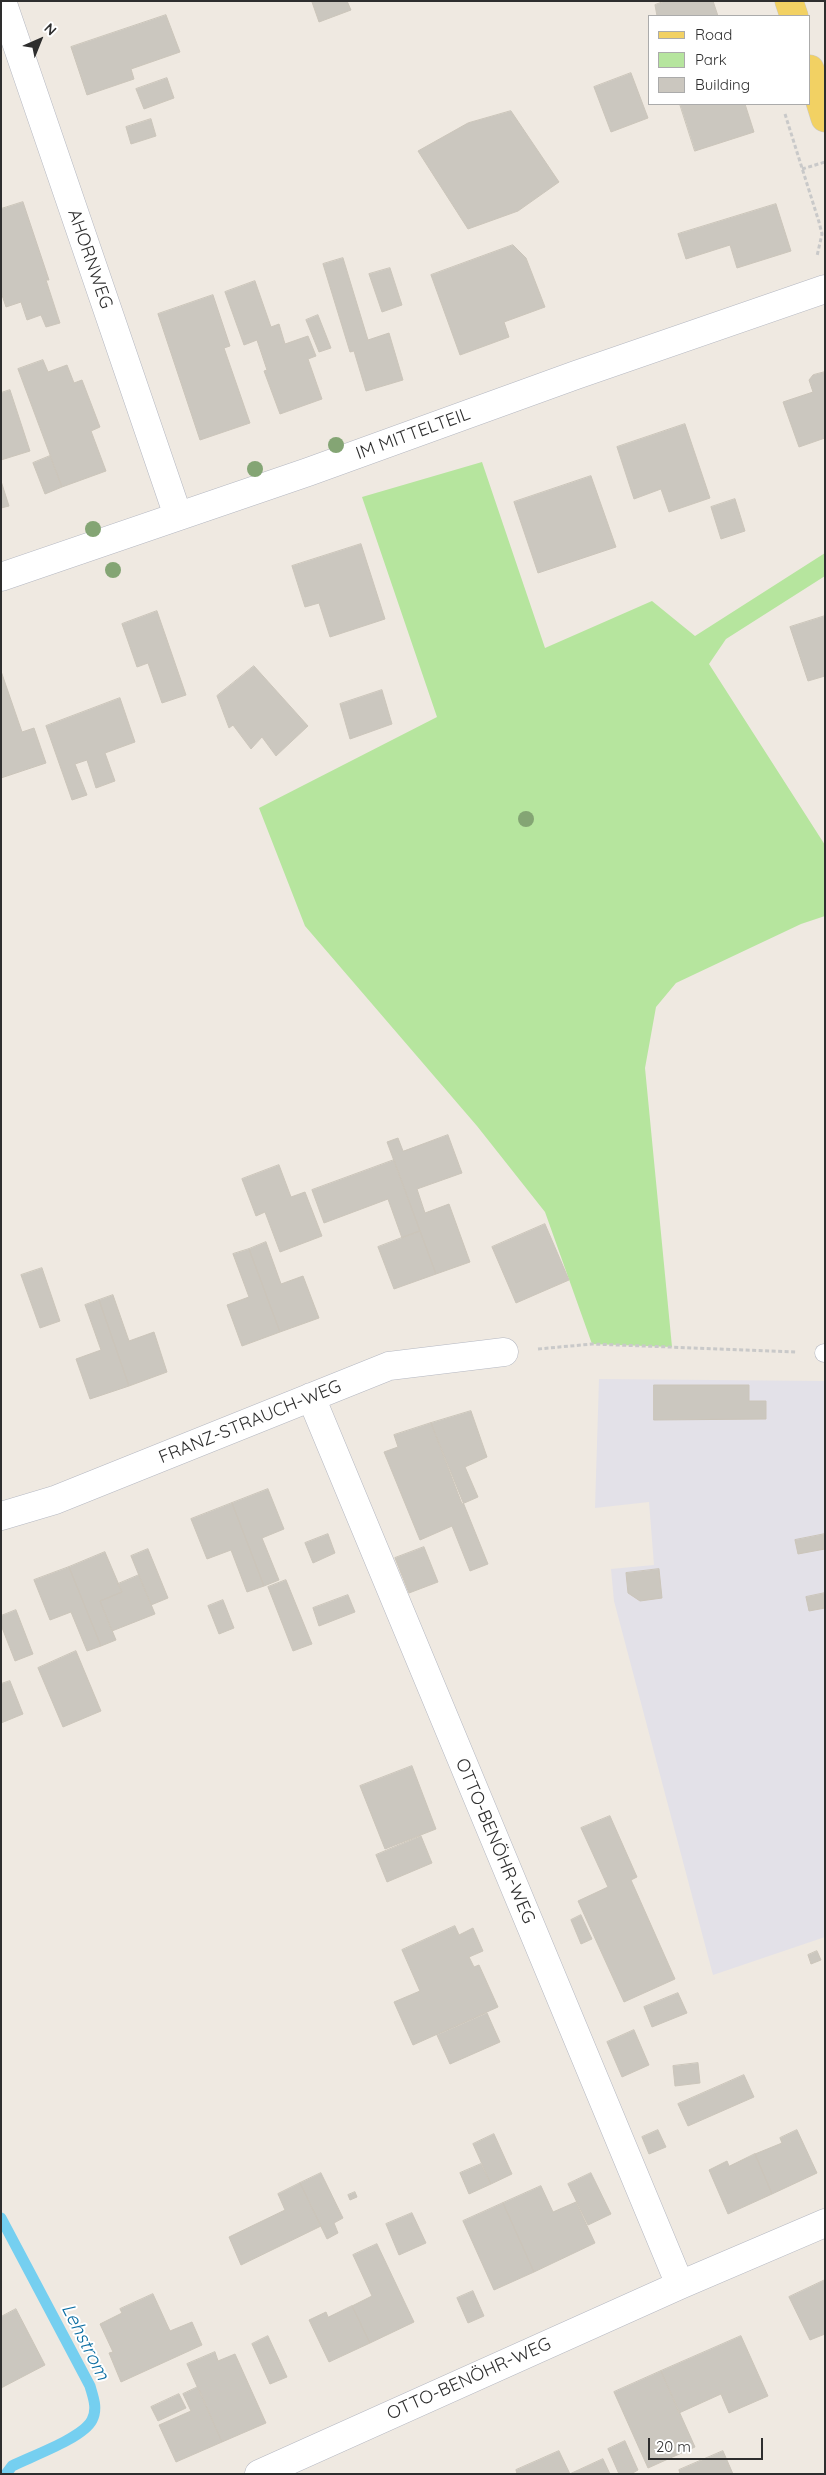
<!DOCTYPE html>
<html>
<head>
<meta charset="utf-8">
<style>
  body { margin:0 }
  #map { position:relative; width:826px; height:2475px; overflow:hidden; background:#efe9e1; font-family:Quicksand,sans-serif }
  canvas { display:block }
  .frame { position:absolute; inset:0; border:2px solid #2e2e2e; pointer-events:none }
  .legend { position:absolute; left:648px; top:15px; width:162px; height:90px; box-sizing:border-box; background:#fff; border:1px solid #ababab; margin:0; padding:6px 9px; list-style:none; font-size:15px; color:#2e2e2e }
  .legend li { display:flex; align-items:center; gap:10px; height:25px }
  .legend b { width:25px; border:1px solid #ababab }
  .north { position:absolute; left:15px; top:15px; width:50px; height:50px; -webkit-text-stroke:4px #fff; paint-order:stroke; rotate:44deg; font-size:14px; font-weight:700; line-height:20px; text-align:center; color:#2e2e2e }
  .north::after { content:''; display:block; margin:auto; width:18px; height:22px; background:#2e2e2e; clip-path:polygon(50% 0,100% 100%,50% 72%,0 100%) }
  .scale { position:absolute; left:648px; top:2438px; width:115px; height:22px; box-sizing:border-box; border:2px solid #2e2e2e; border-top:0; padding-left:6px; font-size:15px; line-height:18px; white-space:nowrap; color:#2e2e2e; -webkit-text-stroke:4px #fff; paint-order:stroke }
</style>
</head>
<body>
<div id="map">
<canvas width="826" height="2475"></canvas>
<div class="frame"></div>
<ul class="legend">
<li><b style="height:6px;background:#f2d163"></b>Road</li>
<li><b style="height:14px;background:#b6e59e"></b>Park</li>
<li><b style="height:14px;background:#cbc7bf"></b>Building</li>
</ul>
<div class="north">N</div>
<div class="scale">20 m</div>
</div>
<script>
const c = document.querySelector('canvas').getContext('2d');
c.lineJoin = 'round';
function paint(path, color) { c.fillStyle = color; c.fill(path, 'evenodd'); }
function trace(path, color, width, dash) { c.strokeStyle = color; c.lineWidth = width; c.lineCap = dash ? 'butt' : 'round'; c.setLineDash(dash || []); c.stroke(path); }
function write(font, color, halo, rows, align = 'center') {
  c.font = font + ' Quicksand,sans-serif'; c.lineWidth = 4; c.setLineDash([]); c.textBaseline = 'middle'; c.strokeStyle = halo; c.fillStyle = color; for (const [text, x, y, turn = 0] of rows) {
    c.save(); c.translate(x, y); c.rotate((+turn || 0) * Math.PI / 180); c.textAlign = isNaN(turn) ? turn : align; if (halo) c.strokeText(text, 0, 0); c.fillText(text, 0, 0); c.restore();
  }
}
const industrial = new Path2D(`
  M599,1379L825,1381V1937L713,1975L614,1601L611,1569L654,1565L649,1502L595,1508Z`);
const green = new Path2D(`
  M482,462L545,648L652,601L695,636L825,553V576L726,639L709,664L825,845V916L801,924L676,983L656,1007L645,1068L672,1347L592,1344L545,1212L477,1126L305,926L259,808L437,717L362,497Z`);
const stream = new Path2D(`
  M1,2218L90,2386C93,2397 98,2408 92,2420C83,2438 32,2456 12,2466L6,2474`);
const building = new Path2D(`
  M347,1L351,10L319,22L312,2Z
  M665,1H713L718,16H657L655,5Z
  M166,15L180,52L131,69L134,79L87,95L71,47Z
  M631,73L648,118L611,132L594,87Z
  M167,78L174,98L144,109L136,89Z
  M680,104H745L754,132L695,151Z
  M511,111L559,182L518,211L468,229L418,151L468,123Z
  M151,119L156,136L131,144L126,127Z
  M23,202L49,280H46L60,323L46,327L41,315L27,320L21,302L6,307L1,292V209Z
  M776,204L791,251L737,268L730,245L686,259L678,234Z
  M513,245L526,258L545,307L504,322L509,337L460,355L431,275Z
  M343,258L368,340L389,333L403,380L366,391L354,351L350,352L323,264Z
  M390,268L402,305L382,312L369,274Z
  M255,281L271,327L279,324L285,344L308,336L316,356L308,359L322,399L280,414L264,371L267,370L257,340L244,345L225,292Z
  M213,295L230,346L224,348L250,423L200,440L158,314Z
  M318,315L331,348L319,352L306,320Z
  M43,360L48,372L67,365L74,383L82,380L100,427L91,431L106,471L62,487L18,369Z
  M825,372V438L799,447L783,402L813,392L809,380L813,375Z
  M10,390L30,451L1,460V393Z
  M685,424L710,498L669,512L661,489L634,499L617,447Z
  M50,456L62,487L45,494L33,463Z
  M591,476L616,547L538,573L514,502Z
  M1,481L9,506L1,508Z
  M735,499L745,531L721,539L711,507Z
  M361,544L385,619L330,637L319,603L305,607L292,566Z
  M157,611L186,695L162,703L148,663L137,667L122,624Z
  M825,616V676L808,681L790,627Z
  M254,666L308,726L276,756L262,737L251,749L233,725L229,728L217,696Z
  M1,671L22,732L34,728L46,763L1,778Z
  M382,690L392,724L350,739L340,704Z
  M120,698L135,742L105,753L115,781L96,788L87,760L75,764L87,795L72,800L46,726Z
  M448,1135L462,1173L417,1189L425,1213L449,1204L470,1262L436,1274L387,1142L398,1138L403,1151Z
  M394,1160L420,1231L402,1238L388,1199L324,1223L312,1190Z
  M279,1165L291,1197L305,1192L322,1236L280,1252L265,1212L256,1216L242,1179Z
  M545,1224L569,1280L516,1303L492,1247Z
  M420,1231L436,1274L394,1289L378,1247Z
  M266,1242L281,1284L303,1276L319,1318L280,1332L249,1249Z
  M249,1249L280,1332L242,1346L227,1305L249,1297L233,1254Z
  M42,1268L60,1321L40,1328L21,1275Z
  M113,1295L129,1341L154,1332L167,1372L129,1386L99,1300Z
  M99,1300L129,1386L90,1399L76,1359L101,1350L85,1305Z
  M654,1385H749V1401H766V1419L654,1420Z
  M471,1411L487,1457L465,1467L478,1497L462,1504L431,1423Z
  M431,1423L488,1564L470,1571L452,1526L420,1540L384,1452L398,1447L394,1435Z
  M268,1489L284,1529L262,1538L279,1580L264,1586L232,1503Z
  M232,1503L264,1586L247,1592L231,1550L207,1559L191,1519Z
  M328,1534L335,1553L313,1563L305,1543Z
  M825,1534V1549L798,1554L795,1540Z
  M424,1547L438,1582L409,1593L395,1558Z
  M148,1549L168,1598L151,1605L131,1556Z
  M105,1552L122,1592L100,1601L116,1640L101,1646L69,1567Z
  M69,1567L101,1646L87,1651L71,1612L50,1620L34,1580Z
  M659,1569L662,1598L640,1601L628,1593L626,1573Z
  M139,1575L155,1614L112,1631L100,1601L122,1592L118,1584Z
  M286,1580L312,1644L293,1651L268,1587Z
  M825,1593V1608L809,1611L806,1597Z
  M348,1595L355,1612L319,1626L313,1608Z
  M223,1600L234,1628L219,1634L208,1606Z
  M16,1610L33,1654L15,1661L1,1625V1616Z
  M76,1651L101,1711L63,1727L38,1668Z
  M10,1681L23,1714L1,1723V1684Z
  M412,1766L436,1829L385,1849L360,1786Z
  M610,1816L637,1877L631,1880L675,1979L624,2002L578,1901L608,1887L581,1828Z
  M421,1836L432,1863L387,1882L376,1855Z
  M581,1915L592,1939L581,1944L571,1920Z
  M455,1926L459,1935L473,1928L483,1951L469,1957L474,1967L479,1965L498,2007L413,2045L394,2002L420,1991L402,1950Z
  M817,1951L821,1960L811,1964L808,1955Z
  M678,1993L687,2013L652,2027L644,2007Z
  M487,2013L500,2042L450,2064L437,2035Z
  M634,2030L649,2065L622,2077L607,2042Z
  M698,2063L700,2083L675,2086L673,2066Z
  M744,2075L754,2097L688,2126L678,2104Z
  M658,2130L666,2147L649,2154L642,2137Z
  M797,2130L817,2173L772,2194L755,2154L782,2143L780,2138Z
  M494,2134L512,2174L491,2184L473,2144Z
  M755,2154L772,2194L728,2214L709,2170L727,2161L729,2166Z
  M481,2164L491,2184L469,2194L460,2173Z
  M321,2173L343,2218L334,2223L338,2233L327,2239L300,2183Z
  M591,2173L611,2214L588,2225L568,2184Z
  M300,2183L321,2226L241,2265L229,2237L285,2210L278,2194Z
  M541,2186L553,2212L576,2202L595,2243L534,2272L503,2203Z
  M355,2192L357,2197L350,2200L348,2195Z
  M503,2203L534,2272L494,2290L463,2221Z
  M412,2213L426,2243L399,2255L386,2224Z
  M377,2244L414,2322L370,2343L352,2306L372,2296L353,2255Z
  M825,2280V2334L810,2340L789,2297Z
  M473,2291L484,2316L468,2323L457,2298Z
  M153,2294L170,2331L192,2322L202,2345L121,2382L109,2353L113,2352L100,2324L122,2313L120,2309Z
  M352,2306L370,2343L329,2362L309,2320L326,2312L328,2317Z
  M16,2309L45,2365L1,2388V2317Z
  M268,2336L287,2377L270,2384L252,2344Z
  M741,2336L768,2396L729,2413L721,2394L679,2413L661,2371Z
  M215,2352L218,2361L235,2354L266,2423L222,2442L187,2364Z
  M661,2371L695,2447L648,2468L614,2392Z
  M198,2387L222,2442L176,2462L159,2425L191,2411L183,2394Z
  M179,2394L186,2408L158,2421L151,2407Z
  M625,2441L638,2470L631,2474H619L608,2449Z
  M559,2451L570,2474H517L516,2470Z
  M723,2451L733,2474H680L679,2470Z
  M603,2459L610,2474H570Z`);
const path = new Path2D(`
  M785,114L819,222L822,234L817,256
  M802,169L825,162
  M538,1349L592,1344L796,1352`);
const service = new Path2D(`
  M824,1353H825`);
const minor = new Path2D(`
  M2,1L178,516
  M1,577L308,472L576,375L825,289
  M311,1397L680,2285
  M1,1516L55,1500L389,1366L504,1352
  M259,2474L680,2285L825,2223`);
const primary = new Path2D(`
  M789,1L794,16
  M810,69L825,118`);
const trees = [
  [336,445],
  [255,469],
  [93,529],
  [113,570],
  [526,819]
];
const streetNames = [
  ["AHORNWEG",90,259,71],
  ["IM MITTELTEIL",413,434,-20],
  ["FRANZ-STRAUCH-WEG",250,1422,-22],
  ["OTTO-BENÖHR-WEG",495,1841,67],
  ["OTTO-BENÖHR-WEG",469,2379,-24]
];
const waterNames = [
  ["Lehstrom",85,2342,63]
];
paint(industrial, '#e3e1e8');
paint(green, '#b6e59e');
trace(stream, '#75cff0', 11);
paint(building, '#cbc7bf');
trace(building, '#cbc5ba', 1);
trace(service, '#b4b7c1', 19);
trace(minor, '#b4b7c1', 29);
trace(primary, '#c9c9c9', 29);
trace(path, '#c9c9c9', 3, [4, 2.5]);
trace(service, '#fff', 18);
trace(minor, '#fff', 28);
trace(primary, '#f2d163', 28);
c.fillStyle = '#84a574';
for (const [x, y] of trees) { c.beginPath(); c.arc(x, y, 8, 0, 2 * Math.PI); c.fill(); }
write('18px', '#2e2e2e', '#fff', streetNames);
write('italic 19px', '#0d6fa3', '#fff', waterNames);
</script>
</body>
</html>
